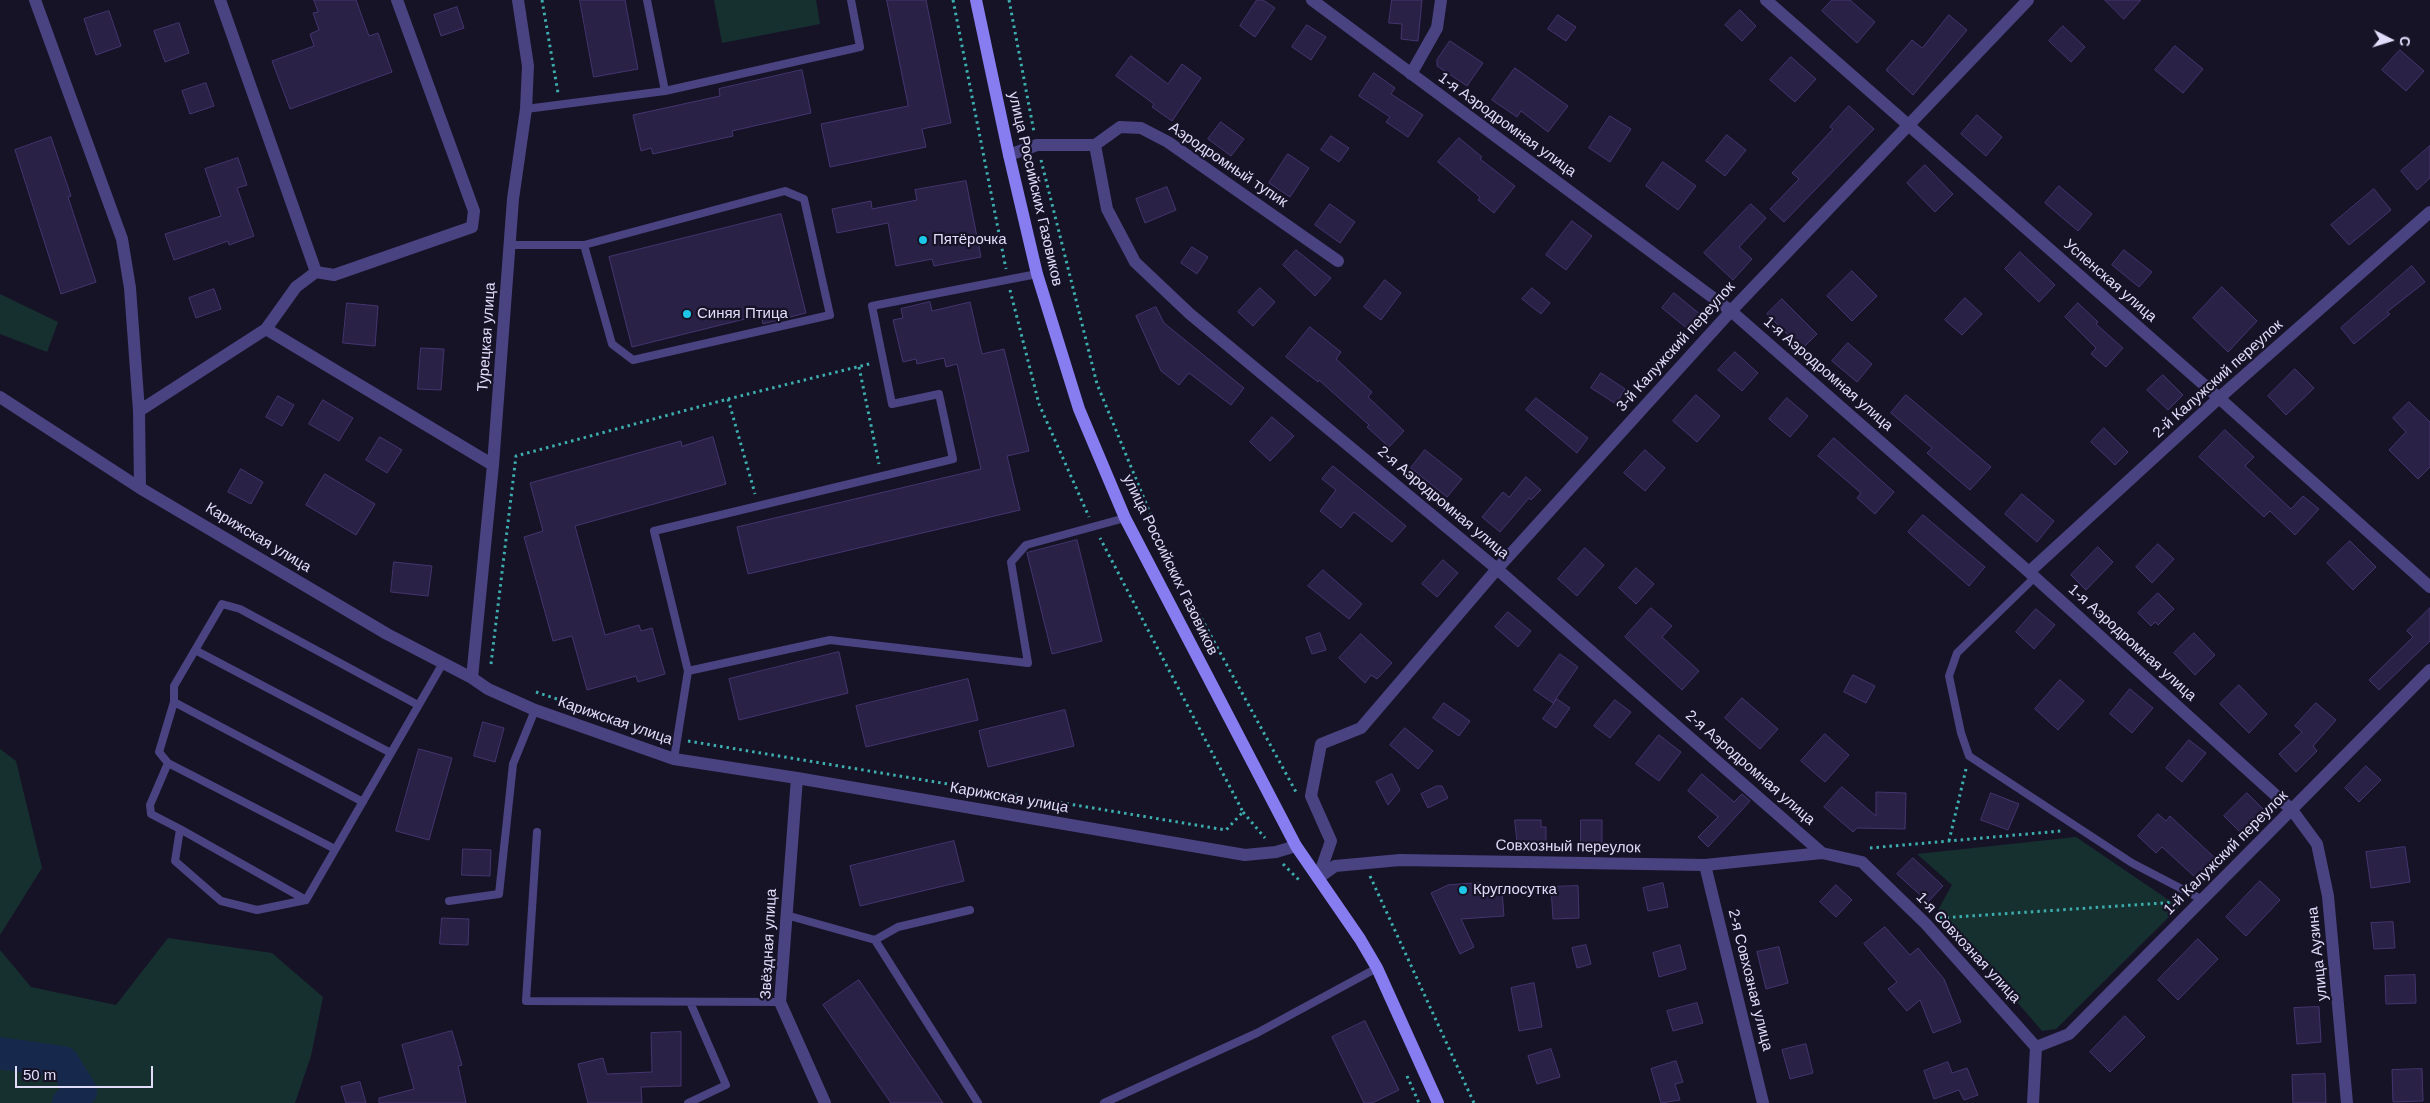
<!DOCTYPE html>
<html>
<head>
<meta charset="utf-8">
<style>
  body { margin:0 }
  #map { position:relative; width:2430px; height:1103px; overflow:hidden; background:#171327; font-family:Arial,sans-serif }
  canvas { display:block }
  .north { position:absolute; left:2365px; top:15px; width:50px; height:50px; -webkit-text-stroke:4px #171327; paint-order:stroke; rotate:95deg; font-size:14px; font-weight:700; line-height:20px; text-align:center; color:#e2dcfb }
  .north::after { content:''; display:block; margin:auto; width:18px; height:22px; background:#e2dcfb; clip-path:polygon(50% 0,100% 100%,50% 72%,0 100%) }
  .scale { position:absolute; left:15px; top:1066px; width:138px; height:22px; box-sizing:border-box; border:2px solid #e2dcfb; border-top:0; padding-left:6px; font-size:15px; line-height:18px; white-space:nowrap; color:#e2dcfb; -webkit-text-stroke:4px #171327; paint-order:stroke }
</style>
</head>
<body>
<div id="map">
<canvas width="2430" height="1103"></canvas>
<div class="north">С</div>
<div class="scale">50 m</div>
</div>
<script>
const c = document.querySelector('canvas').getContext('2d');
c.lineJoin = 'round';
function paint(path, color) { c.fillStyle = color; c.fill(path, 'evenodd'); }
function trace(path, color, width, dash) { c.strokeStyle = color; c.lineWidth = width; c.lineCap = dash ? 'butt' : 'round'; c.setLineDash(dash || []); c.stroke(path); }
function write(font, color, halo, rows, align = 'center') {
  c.font = font + ' Arial,sans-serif'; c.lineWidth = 4.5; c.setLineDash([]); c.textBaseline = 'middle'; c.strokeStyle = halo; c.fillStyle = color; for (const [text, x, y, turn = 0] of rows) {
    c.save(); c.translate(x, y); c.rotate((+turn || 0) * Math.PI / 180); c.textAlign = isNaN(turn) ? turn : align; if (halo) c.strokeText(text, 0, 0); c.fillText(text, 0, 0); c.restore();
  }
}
const green = new Path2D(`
  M714,0H816L820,24L722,43Z
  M0,294L58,322L47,352L0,334Z
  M0,749L16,761L42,868L0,935Z
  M2076,837L2179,907L2056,1029L2042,1031L1938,910L1952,885L1917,854Z
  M168,938L272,953L323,997L311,1056L295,1103H0V950L31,987L116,1005Z`);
const river = new Path2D(`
  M0,1053L63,1062L81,1091L68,1103`);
const building = new Path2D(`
  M314,0H356L369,36L378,33L392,72L290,109L272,61L314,46L310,34L319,30L313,13L318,12Z
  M580,0H625L638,69L594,77Z
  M887,0H926L951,123L922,129L926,147L830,167L821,124L908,106Z
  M1257,0H1263L1275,8L1255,37L1240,26Z
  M1392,0H1422L1418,41L1401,39L1402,24L1389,23Z
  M1832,0H1850L1875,22L1857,43L1822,11Z
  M2105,0H2141L2124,19Z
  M457,7L464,28L441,36L434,15Z
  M1740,10L1756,26L1742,41L1725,25Z
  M109,11L121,46L96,55L84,19Z
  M1558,15L1576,27L1566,41L1548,29Z
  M1949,15L1967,30L1913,95L1886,70L1912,40L1922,48Z
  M179,23L189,53L165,62L154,31Z
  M1307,25L1326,37L1311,60L1292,47Z
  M2063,26L2085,47L2071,62L2049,41Z
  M1450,41L1483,63L1467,86L1437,66V60Z
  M2175,46L2203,69L2183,93L2155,70Z
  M2400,50L2424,71L2406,91L2382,70Z
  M1131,56L1168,84L1182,64L1201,78L1172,121L1152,107L1154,104L1116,76Z
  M1791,57L1816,79L1795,102L1770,80Z
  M1515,68L1568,106L1548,132L1521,111L1517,117L1492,100Z
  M802,70L811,113L732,131L733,136L653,154L651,148L641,151L633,115L720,96L719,89Z
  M1374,73L1395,88L1391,94L1423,115L1408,137L1386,122L1390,117L1359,96Z
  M206,83L214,106L190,114L182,91Z
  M1849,106L1874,129L1784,222L1770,209L1799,179L1792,173L1833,129L1830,127Z
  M1977,115L2002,137L1986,156L1961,134Z
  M1610,116L1631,129L1610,162L1589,148Z
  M1221,122L1244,139L1231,156L1208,139Z
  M1727,135L1746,150L1725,176L1706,161Z
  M1331,136L1349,148L1339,162L1321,150Z
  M51,137L71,196L68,197L96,282L61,294L15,150Z
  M1459,138L1482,157L1480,159L1515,186L1494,213L1478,200L1480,197L1438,162Z
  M2430,146V178L2417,190L2401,171Z
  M1288,154L1309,168L1290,197L1269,183Z
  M238,158L247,185L237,188L254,236L229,245L228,241L174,260L165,234L221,216L205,169Z
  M1663,162L1696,186L1678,210L1646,186Z
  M1925,165L1953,194L1935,212L1907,183Z
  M966,181L981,257L934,266L932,259L896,266L888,223L837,233L832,209L871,201L872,209L917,200L915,190Z
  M2059,186L2092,214L2078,231L2045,203Z
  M1167,187L1176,210L1145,223L1136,199Z
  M2374,189L2391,210L2349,245L2331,225Z
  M1330,204L1355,222L1340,243L1315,225Z
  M1751,204L1766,218L1739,247L1752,259L1733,280L1704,253Z
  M781,214L806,313L763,324L761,315L632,347L609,257Z
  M1572,221L1592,236L1566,270L1546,255Z
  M1192,247L1208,257L1197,274L1181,263Z
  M1296,250L1331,278L1315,296L1283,265Z
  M2124,250L2152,272L2139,287L2112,265Z
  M2020,252L2055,285L2039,302L2005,269Z
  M2412,266L2425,282L2387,312L2390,314L2354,344L2341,328Z
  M1852,271L1877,296L1852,321L1827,296Z
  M1385,280L1401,293L1381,320L1364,307Z
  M2222,287L2257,321L2228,352L2193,318Z
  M1260,288L1275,302L1253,326L1238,312Z
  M1532,288L1550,303L1541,314L1522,299Z
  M214,289L221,309L196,318L189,298Z
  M1674,293L1701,315L1689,330L1662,308Z
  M1965,298L1982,314L1962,335L1945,320Z
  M1782,299L1817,334L1802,349L1767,314Z
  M930,302L932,311L970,302L982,354L1004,349L1029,451L1007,456L1020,510L748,574L737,527L981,469L957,364L946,367L944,358L917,364L916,359L903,362L893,320L903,318L901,309Z
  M347,303L378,306L375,346L343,343Z
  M2078,303L2098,322L2096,324L2123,348L2106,367L2091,354L2096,348L2065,317Z
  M1156,307L1164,323L1244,388L1231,405L1189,373L1179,385L1161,371L1136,316Z
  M1310,327L1341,352L1336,359L1372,392L1368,397L1404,431L1389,447L1367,427L1369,425L1319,380L1318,382L1286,357Z
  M1848,343L1872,364L1857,382L1832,361Z
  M421,348L444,349L441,390L418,389Z
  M1735,352L1758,373L1742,391L1718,370Z
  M2295,369L2314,388L2286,415L2268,396Z
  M1601,373L1625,389L1616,404L1591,388Z
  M2163,375L2183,395L2168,410L2147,390Z
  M1696,395L1720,416L1697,442L1673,421Z
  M1906,395L1991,467L1970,490L1927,453L1932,448L1891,413Z
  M278,396L294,405L282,426L266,417Z
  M1536,398L1588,438L1577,453L1526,410Z
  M1787,398L1808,416L1790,437L1769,419Z
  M323,400L353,418L339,441L309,424Z
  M2409,402L2430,422V467L2418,479L2389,450L2406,432L2393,418Z
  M1272,417L1294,436L1270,461L1250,442Z
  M2104,428L2128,452L2115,465L2091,442Z
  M2225,430L2254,457L2245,466L2291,509L2303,496L2319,509L2295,535L2270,511L2264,517L2199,457Z
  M380,437L402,450L387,473L366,460Z
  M713,437L726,484L575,526L605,635L639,625L641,631L652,628L665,674L638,682L636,676L587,690L572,636L553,641L524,537L543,531L530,483L681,441L682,446Z
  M1834,438L1894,492L1875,514L1857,498L1861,493L1818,456Z
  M1425,450L1462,479L1447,497L1411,468Z
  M1645,450L1665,468L1645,491L1624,473Z
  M1333,466L1406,526L1392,542L1354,512L1341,528L1320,511L1336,490L1322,479Z
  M241,469L263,482L251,504L228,492Z
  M325,474L375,504L356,535L306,505Z
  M1526,477L1541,490L1531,500L1529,498L1500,532L1482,517L1503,492L1509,497Z
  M2022,494L2054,521L2037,542L2005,514Z
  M1923,515L1985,567L1969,586L1908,532Z
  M1077,540L1102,641L1052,654L1027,553Z
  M2350,541L2376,567L2353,590L2327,563Z
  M2158,544L2174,559L2152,583L2136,567Z
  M2098,547L2113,562L2086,590L2071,575Z
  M1585,548L1604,565L1577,596L1558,579Z
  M1443,560L1458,573L1437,597L1422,584Z
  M394,562L432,566L428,596L391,592Z
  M1636,568L1654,584L1636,604L1619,588Z
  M1323,570L1362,604L1349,619L1308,586Z
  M2158,593L2174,609L2158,625L2155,622L2151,626L2138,613Z
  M1651,608L1672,626L1662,637L1699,671L1682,690L1625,637Z
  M2430,608V641L2379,690L2369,680L2413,637L2407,631Z
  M2036,609L2055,625L2034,649L2016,632Z
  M1508,612L1531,631L1518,647L1495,627Z
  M1320,633L1326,650L1312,654L1306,638Z
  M2194,633L2215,655L2195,675L2174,653Z
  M1361,634L1392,663L1377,679L1371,675L1365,683L1339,658Z
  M839,652L848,693L739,720L729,679Z
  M1560,654L1578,667L1553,703L1534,690Z
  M1853,675L1875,686L1866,703L1844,692Z
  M968,679L978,720L866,747L856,706Z
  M2060,680L2084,701L2058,730L2035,709Z
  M2239,685L2267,714L2249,733L2220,704Z
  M2130,689L2153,708L2132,733L2110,714Z
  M1742,698L1778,729L1760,749L1725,718Z
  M1557,699L1570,708L1556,728L1543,719Z
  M1615,700L1631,712L1610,738L1594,726Z
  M1444,703L1470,721L1459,736L1433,718Z
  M2316,703L2336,720L2313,746L2317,751L2296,772L2279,754L2302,732L2295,726Z
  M1065,710L1074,746L988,767L979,731Z
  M483,722L504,728L495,762L474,756Z
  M1405,728L1433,751L1418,769L1390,745Z
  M1825,734L1849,755L1825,782L1801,761Z
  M1659,735L1681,752L1659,781L1636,764Z
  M2189,740L2206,753L2182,782L2166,768Z
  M419,749L452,758L429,840L396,831Z
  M2366,766L2381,780L2359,802L2345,788Z
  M1392,774L1400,790L1388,805L1376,782Z
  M1702,774L1734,802L1742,794L1750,801L1708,847L1698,837L1718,817L1688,791Z
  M1437,786H1442L1448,798L1428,808L1421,794Z
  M1842,787L1876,816V792L1906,793L1905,829L1857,828L1853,832L1824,807Z
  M1991,793L2019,804L2008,830L1981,820Z
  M2247,793L2263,809L2240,832L2224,816Z
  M2158,814L2166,821L2170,816L2215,858L2196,878L2162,847L2156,853L2138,836Z
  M1515,820H1541V827H1546V847H1518Z
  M1581,820H1602V848H1581Z
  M954,841L964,881L860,906L850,866Z
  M2405,847L2410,882L2371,888L2366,852Z
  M463,849L491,850L490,876L462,875Z
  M1913,858L1943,886L1928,902L1897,874Z
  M2260,881L2280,900L2246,936L2226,917Z
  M1479,883V892L1502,891L1504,916L1461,919L1474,947L1460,954L1431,893L1448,885Z
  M1663,883L1668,907L1648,911L1643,888Z
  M1836,885L1852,900L1836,917L1820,902Z
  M1578,886L1579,918L1553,919L1551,887Z
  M442,918L469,919L468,945L440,944Z
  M2393,922L2395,948L2374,949L2371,923Z
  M1885,927L1910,955L1918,948L1944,979L1961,1022L1933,1033L1920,1000L1907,1011L1888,989L1897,982L1864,944Z
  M2198,939L2218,959L2178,1000L2158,980Z
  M1586,945L1591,964L1577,968L1572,948Z
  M1680,945L1686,969L1659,977L1653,953Z
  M1779,947L1788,983L1766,989L1757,952Z
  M2415,975L2416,1003L2386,1004L2385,976Z
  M859,980L943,1103H891L823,1005Z
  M1534,983L1542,1027L1519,1031L1511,988Z
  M1697,1003L1703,1023L1673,1031L1667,1011Z
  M2319,1007L2321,1042L2297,1044L2294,1008Z
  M2125,1016L2145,1037L2110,1072L2090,1052Z
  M1365,1021L1399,1090L1372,1103H1364L1332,1037Z
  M452,1031L462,1065L458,1066L466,1103H379V1098L414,1089L402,1045Z
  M681,1032V1086L641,1087L642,1103H588L578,1064L603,1058L607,1074L652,1072L651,1033Z
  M1806,1044L1813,1073L1790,1079L1782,1050Z
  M1551,1049L1560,1077L1537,1084L1528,1056Z
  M1676,1061L1683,1082L1675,1084L1680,1100L1661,1103L1651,1069Z
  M1948,1062L1952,1073L1967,1068L1978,1095L1964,1100L1959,1090L1934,1099L1924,1071Z
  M2422,1069L2423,1101L2393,1102L2392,1070Z
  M2325,1074L2326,1103H2293L2292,1075Z
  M360,1082L366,1103H346L341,1087Z`);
const path = new Path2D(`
  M542,0L558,93
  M953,0L1006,269
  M1009,0L1034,132
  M1041,160L1097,384L1168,557L1296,792
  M1010,290L1039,404L1089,517
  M859,367L879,464
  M728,399L755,494
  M491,664L516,456L728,399L873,363
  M536,692L665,735
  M688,741L1226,830L1243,812L1100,538
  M1243,812L1265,838
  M1949,841L1966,769
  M1870,848L2061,831
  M1283,864L1301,882
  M1370,876L1474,1103
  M1940,918L2178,902
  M1407,1076L1419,1103`);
const service = new Path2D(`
  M647,0L665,91
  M526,109L665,91L860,47L851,0
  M510,245H584L612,344L633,360L830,315L804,199L785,191L584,245
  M2035,577L1957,653L1949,676L1961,733L1969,756L2132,863L2203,900
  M195,650L391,753
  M688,671L830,640L1028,663L1011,562L1026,545L1125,518
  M174,702L363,802
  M418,705L240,609L222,604L174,686V702L159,752L168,763L150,805L151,814L180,829L175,861L221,901L257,910L306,900L443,663
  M674,759L688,671L654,531L953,459L939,394L892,404L872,306L1037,274
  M168,763L335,849
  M180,829L306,900
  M537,832L526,1001L780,1002
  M449,901L499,894L513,764L535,710
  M786,915L875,940L978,1103
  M875,940L898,927L970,910
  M688,1103L726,1085L690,1002
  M1104,1103L1257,1033L1377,968`);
const minor = new Path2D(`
  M35,0L122,239L130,288L139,411L140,488
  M220,0L316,272
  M1312,0L1731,311L2029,572L2292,810L2317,844L2328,896L2347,1103
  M1766,0L2219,398L2430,587
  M1411,74L1437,28L1441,0
  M1095,145L1107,209L1135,262L1190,314L1497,569L1822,853
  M1095,145L1120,127L1141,128L1168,142L1338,261
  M1009,155L1037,145H1095
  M266,329L493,465
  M0,397L140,488L387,634L472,678L488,689L535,710L674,759L797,778L1245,855L1276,852L1296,846
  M139,411L266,329L296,287L316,272L334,275L472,227L474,211L397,0
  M2029,572L2219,398L2430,212
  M472,678L493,465L513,199L526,109L528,66L518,0
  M797,778L780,1002L825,1103
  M1705,865L1763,1103
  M1318,878L1331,841L1311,796L1321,744L1361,728L1497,569L1731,311L2028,0
  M1318,878L1335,866L1400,860L1705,865L1822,853L1862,862L1926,924L2036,1047L2033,1103
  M2036,1047L2069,1034L2430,670`);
const secondary = new Path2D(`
  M976,0L1009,155L1037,274L1079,409L1125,518L1296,846L1360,939L1377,968L1438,1103`);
const markers = [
  [923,240,5,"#1dc7e7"],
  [687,314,5,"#1dc7e7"],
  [1463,890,5,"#1dc7e7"]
];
const streetNames = [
  ["1-я Аэродромная улица",1507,125,36],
  ["Аэродромный тупик",1228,165,34],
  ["улица Российских Газовиков",1035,189,77],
  ["Успенская улица",2110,281,41],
  ["Турецкая улица",487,337,-86],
  ["3-й Калужский переулок",1676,347,-48],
  ["1-я Аэродромная улица",1828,374,41],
  ["2-й Калужский переулок",2218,379,-42],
  ["2-я Аэродромная улица",1443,503,40],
  ["Карижская улица",258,538,31],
  ["улица Российских Газовиков",1170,565,64],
  ["1-я Аэродромная улица",2132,643,42],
  ["Карижская улица",615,721,19],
  ["2-я Аэродромная улица",1750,768,41],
  ["Карижская улица",1009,798,10],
  ["Совхозный переулок",1568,847,1],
  ["1-й Калужский переулок",2226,853,-45],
  ["Звёздная улица",769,944,-87],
  ["1-я Совхозная улица",1968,948,47],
  ["улица Аузина",2318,954,-96],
  ["2-я Совхозная улица",1750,980,76]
];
const poiNames = [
  ["Пятёрочка",933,240],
  ["Синяя Птица",697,314],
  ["Круглосутка",1473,890]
];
paint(green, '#163030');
trace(river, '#16294c', 32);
paint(building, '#2a2146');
trace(building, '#44356f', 1);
trace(path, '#3daeae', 3, [2.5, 4]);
trace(service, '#494381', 8);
trace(minor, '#494381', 12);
trace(secondary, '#877df1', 12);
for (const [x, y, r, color] of markers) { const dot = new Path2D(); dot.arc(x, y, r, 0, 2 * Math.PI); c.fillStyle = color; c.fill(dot); trace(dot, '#171327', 2); }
write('15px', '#e2dcfb', '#171327', streetNames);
write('15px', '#e2dcfb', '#171327', poiNames, 'left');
</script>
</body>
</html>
